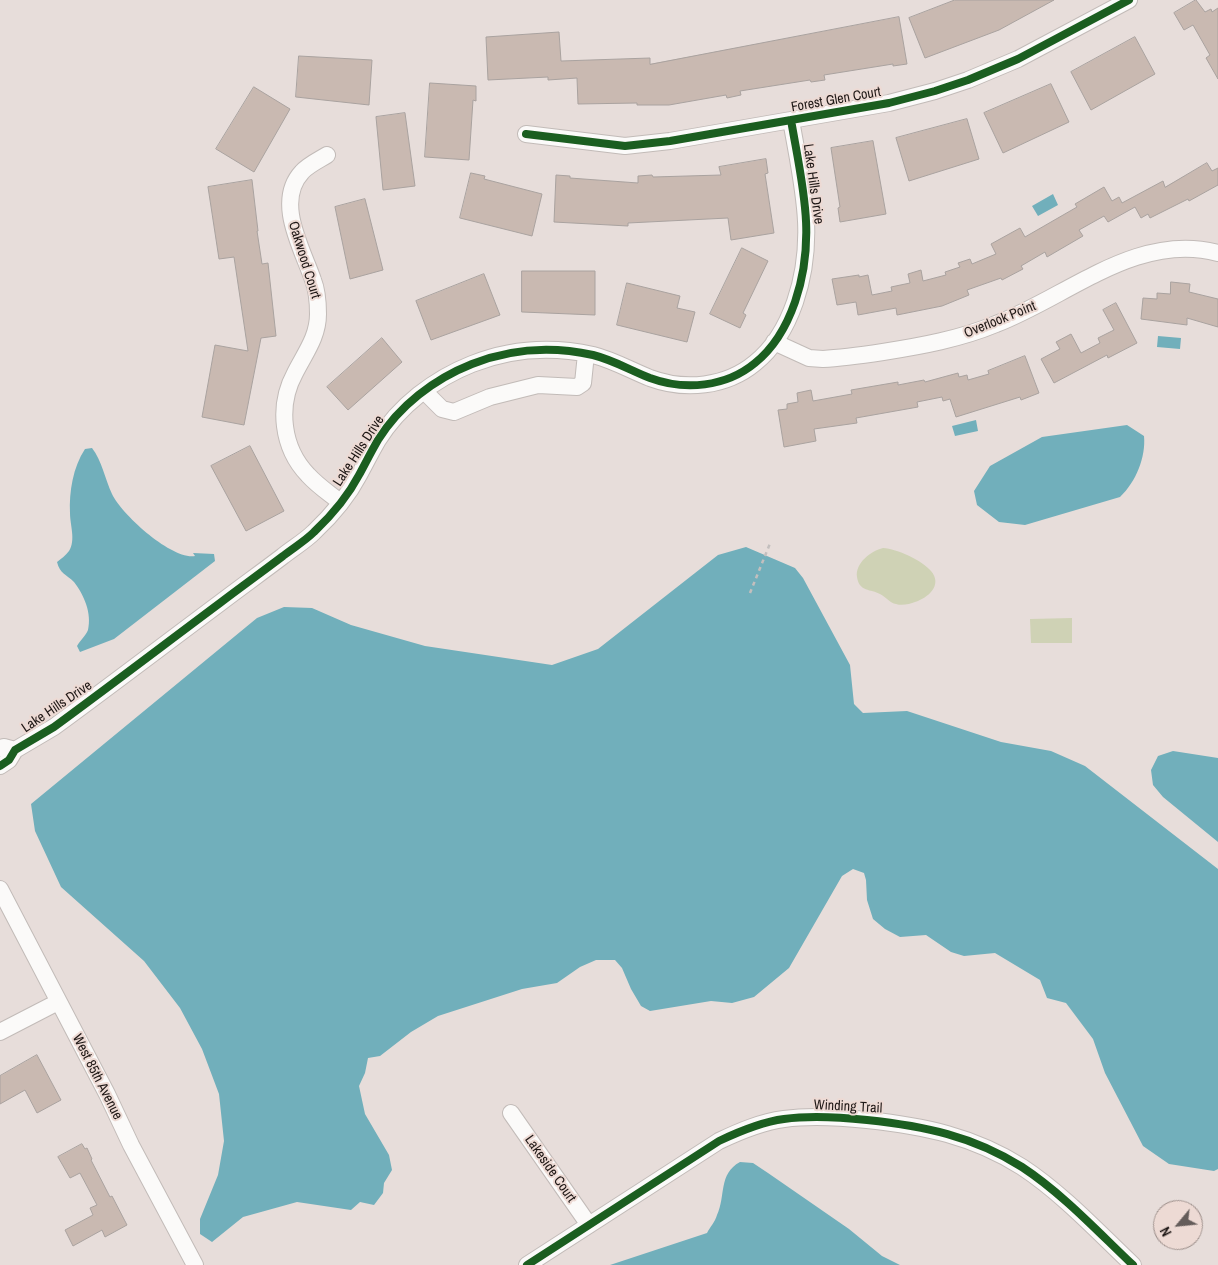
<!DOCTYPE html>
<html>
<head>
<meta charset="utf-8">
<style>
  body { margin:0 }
  #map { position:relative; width:1218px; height:1265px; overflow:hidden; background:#e7ddda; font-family:"Archivo Narrow",sans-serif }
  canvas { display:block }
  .north { position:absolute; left:1153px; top:1200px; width:50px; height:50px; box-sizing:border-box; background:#eddad4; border:1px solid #9a8c88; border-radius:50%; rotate:242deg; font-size:14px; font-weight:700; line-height:20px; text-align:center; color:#1e1715 }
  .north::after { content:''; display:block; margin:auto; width:18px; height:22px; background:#645c5a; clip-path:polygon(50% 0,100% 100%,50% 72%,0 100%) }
</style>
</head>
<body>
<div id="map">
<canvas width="1218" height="1265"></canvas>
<div class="north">N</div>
</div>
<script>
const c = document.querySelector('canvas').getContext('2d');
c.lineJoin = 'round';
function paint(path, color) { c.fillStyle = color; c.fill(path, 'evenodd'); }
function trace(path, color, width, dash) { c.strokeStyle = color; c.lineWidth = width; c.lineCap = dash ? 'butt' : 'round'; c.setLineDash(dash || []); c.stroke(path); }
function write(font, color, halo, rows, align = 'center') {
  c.font = font + ' "Archivo Narrow",sans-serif'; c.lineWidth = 4; c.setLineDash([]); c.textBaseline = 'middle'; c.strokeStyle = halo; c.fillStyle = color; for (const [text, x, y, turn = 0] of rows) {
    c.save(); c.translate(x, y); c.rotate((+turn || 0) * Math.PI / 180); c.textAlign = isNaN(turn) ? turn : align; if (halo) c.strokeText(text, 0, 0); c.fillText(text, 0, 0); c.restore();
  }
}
const green = new Path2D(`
  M883,548C897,549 922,560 931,571C943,585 928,598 915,602C910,604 902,606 896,604C890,603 886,597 880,594C871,589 859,592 857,577C855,563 871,551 883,548Z
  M1072,618V643H1031L1030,619Z`);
const water = new Path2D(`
  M1053,194L1058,205L1038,216L1032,206Z
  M1158,336L1181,338L1180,349L1157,347Z
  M976,420L978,431L955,436L952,426Z
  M1127,425L1144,436C1146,457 1136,482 1120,497L1025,525L999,522L977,505L974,491L990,466L1042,437Z
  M92,448C102,461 105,479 112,494C122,515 172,560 195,556L193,553L214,554L215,561L114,639L80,652L77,646C80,641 86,635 88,630C92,613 84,595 74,582C66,574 60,574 57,562C61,559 66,555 69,551C76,540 70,525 70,513C69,492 73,467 85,449Z
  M746,547L795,568L803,578L850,665L854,704L863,713L907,711L1001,742L1051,751L1085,766L1218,869V1169L1214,1171L1169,1164L1143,1146L1105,1073L1093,1039L1066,1003L1047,998L1040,980L995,953L964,956L951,952L926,935L900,937L885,929L873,919L867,900L866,880L864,873L853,869L842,876L789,968L754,997L732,1003L711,1001L650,1011L641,1006L631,989L622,968L615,960H596L580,967L557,983L522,989L438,1016L411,1032L380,1056L368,1058L365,1073L359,1086L365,1114L389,1155L392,1170L384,1183L383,1193L374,1205L360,1202L351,1210L297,1202L243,1217L212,1242L200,1234V1219L218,1175L224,1141L219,1094L202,1049L180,1008L144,961L61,887L35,831L31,804L257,618L284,607L312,608L351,625L425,646L552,665L598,649L718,555Z
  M1173,751L1218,758V842L1163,797L1153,785L1151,770L1158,756Z
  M740,1162L753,1163L768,1173L849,1229L882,1256L900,1265H610L707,1233C710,1227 715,1222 717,1215C726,1196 718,1174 740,1162Z`);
const building = new Path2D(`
  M955,0H1054L999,30L925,58L909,18Z
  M1196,0L1205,12L1211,9L1212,12L1218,8V79L1206,58L1210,55L1193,25L1184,30L1174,13Z
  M899,17L907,64L893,66V64L824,75L825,80L811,82L810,80L740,91L741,95L727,98L726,95L669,105H637V103L578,104L577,78L548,80V77L488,80L486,37L559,32L561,61L650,58V64Z
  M1135,37L1155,74L1091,110L1071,72Z
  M299,56L372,60L369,105L296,97Z
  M430,83L476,86V101L473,100L469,160L425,157Z
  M1051,84L1069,122L1003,153L984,113Z
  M254,87L290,109L254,172L216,149Z
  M405,113L415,186L383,190L376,117Z
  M967,119L979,159L909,181L896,138Z
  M873,141L886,214L840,222L838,208L840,207L831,148Z
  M766,159L768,173L765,174L774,233L731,240L728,218L628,223V226L554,222L556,175L570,176V178L638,183V176L652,175L653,177L721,175L719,167Z
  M1207,163L1212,171L1218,168V185L1189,201L1188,199L1150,218L1148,214L1141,218L1135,207L1108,222L1104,216L1079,230L1083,236L1047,257L1045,252L1021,266L1023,269L1002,280L1001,278L967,290L969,295L942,306L897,315L896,308L858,315L856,302L837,305L832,279L859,275V277L868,275L872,295L892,291L891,287L910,283L908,274L921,270L923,281L946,275L945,272L960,267L958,263L970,259L972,264L996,254L991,244L1020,228L1025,237L1077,207L1075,204L1104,187L1112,201L1119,197L1122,203L1163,181L1165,187Z
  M471,173L485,176L484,179L542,194L532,236L460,218Z
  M252,180L258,231H257L262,264L268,263L276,336L261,338L244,425L202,417L215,345L248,351L234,257L219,259L208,187Z
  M365,199L383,270L350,279L335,207Z
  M742,248L768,261L743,313L746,315L740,328L710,314Z
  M522,271H595V315L522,312Z
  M484,274L500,315L431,340L416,301Z
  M1171,282L1190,284L1189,292L1218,299V327L1187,318V325L1141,319L1143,298L1157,299V293L1170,294Z
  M627,283L680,296L677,308L695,312L687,342L617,325Z
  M1116,303L1137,343L1108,358L1107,355L1054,383L1041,359L1060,349L1056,342L1071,334L1081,353L1100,343L1098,338L1114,330L1103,310Z
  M382,338L402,362L348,410L327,387Z
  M1025,356L1039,393L1021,400L1020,397L956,417L950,399L943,401L942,397L917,402L918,407L856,418L857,423L814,429L816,441L784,447L778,410L787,409V404L798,402L797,393L811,390L813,401L852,394L851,390L898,382V385L924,380L925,382L958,373L959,377L967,375L968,380L989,374L988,371Z
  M250,446L284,511L246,531L211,466Z
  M37,1055L61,1100L37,1113L25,1090L0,1104V1076Z
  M82,1144L85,1149L87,1148L92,1159L91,1160L110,1197L112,1196L127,1225L105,1237L102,1230L73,1246L65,1230L93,1215L90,1208L97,1205L80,1173L70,1178L58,1157Z`);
const path = new Path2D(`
  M750,593L771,541`);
const minor = new Path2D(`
  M526,134L625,146L670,141L889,103L935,91L968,80L1018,59L1129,0
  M327,155C319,160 308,165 302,172C274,202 303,250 313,280C317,290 318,303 318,314C318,337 305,353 295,373C277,406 282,448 308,475C318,486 329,493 340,502
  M774,342L809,358L823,359C843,358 863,355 883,352C921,346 960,339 996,324C1067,297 1138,231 1218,253
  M424,391L442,409L454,412L490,397L538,385L577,387L583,383L586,354
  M0,748L4,747L15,750
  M0,766L9,760L15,750L54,727C110,686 165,644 220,603C241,587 262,572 283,556C293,548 305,541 314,532C331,516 348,496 359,475C365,464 371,452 378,440C399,406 434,379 472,364C510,349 552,346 593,355C613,360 630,370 650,378C685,391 726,387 755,363C775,347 787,325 795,302C817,238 802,184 791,120
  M0,889L107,1094L131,1145L195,1265
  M0,1032L58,1002
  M511,1113L589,1225
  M527,1265L719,1141C740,1131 761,1122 784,1119C812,1115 839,1117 867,1120C924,1126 973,1136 1022,1167C1063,1194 1098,1232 1133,1265`);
const cycleway = new Path2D(`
  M526,134L625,146L670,141L889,103L935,91L968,80L1018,59L1129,0
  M0,766L9,760L15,750L54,727C110,686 165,644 220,603C241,587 262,572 283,556C293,548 305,541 314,532C331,516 348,496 359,475C365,464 371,452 378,440C399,406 434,379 472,364C510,349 552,346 593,355C613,360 630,370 650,378C685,391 726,387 755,363C775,347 787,325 795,302C817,238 802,184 791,120
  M527,1265L719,1141C740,1131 761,1122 784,1119C812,1115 839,1117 867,1120C924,1126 973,1136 1022,1167C1063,1194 1098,1232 1133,1265`);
const streetNames = [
  ["Forest Glen Court",836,100,-10],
  ["Lake Hills Drive",813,184,82],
  ["Oakwood Court",304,260,73],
  ["Overlook Point",1000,320,-22],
  ["Lake Hills Drive",359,451,-57],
  ["Lake Hills Drive",57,707,-34],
  ["West 85th Avenue",97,1077,63],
  ["Winding Trail",848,1107,3],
  ["Lakeside Court",550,1169,55]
];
paint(green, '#cfd2b5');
paint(water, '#71afbb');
paint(building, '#c9b9b1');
trace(building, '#a9a29f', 1);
trace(minor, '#c2bbb8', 18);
trace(path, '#c3bfbe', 2.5, [4, 4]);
trace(minor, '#fbfaf9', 16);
trace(cycleway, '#1b5e20', 8);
write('14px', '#1e1715', '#eddad4', streetNames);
</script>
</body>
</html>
